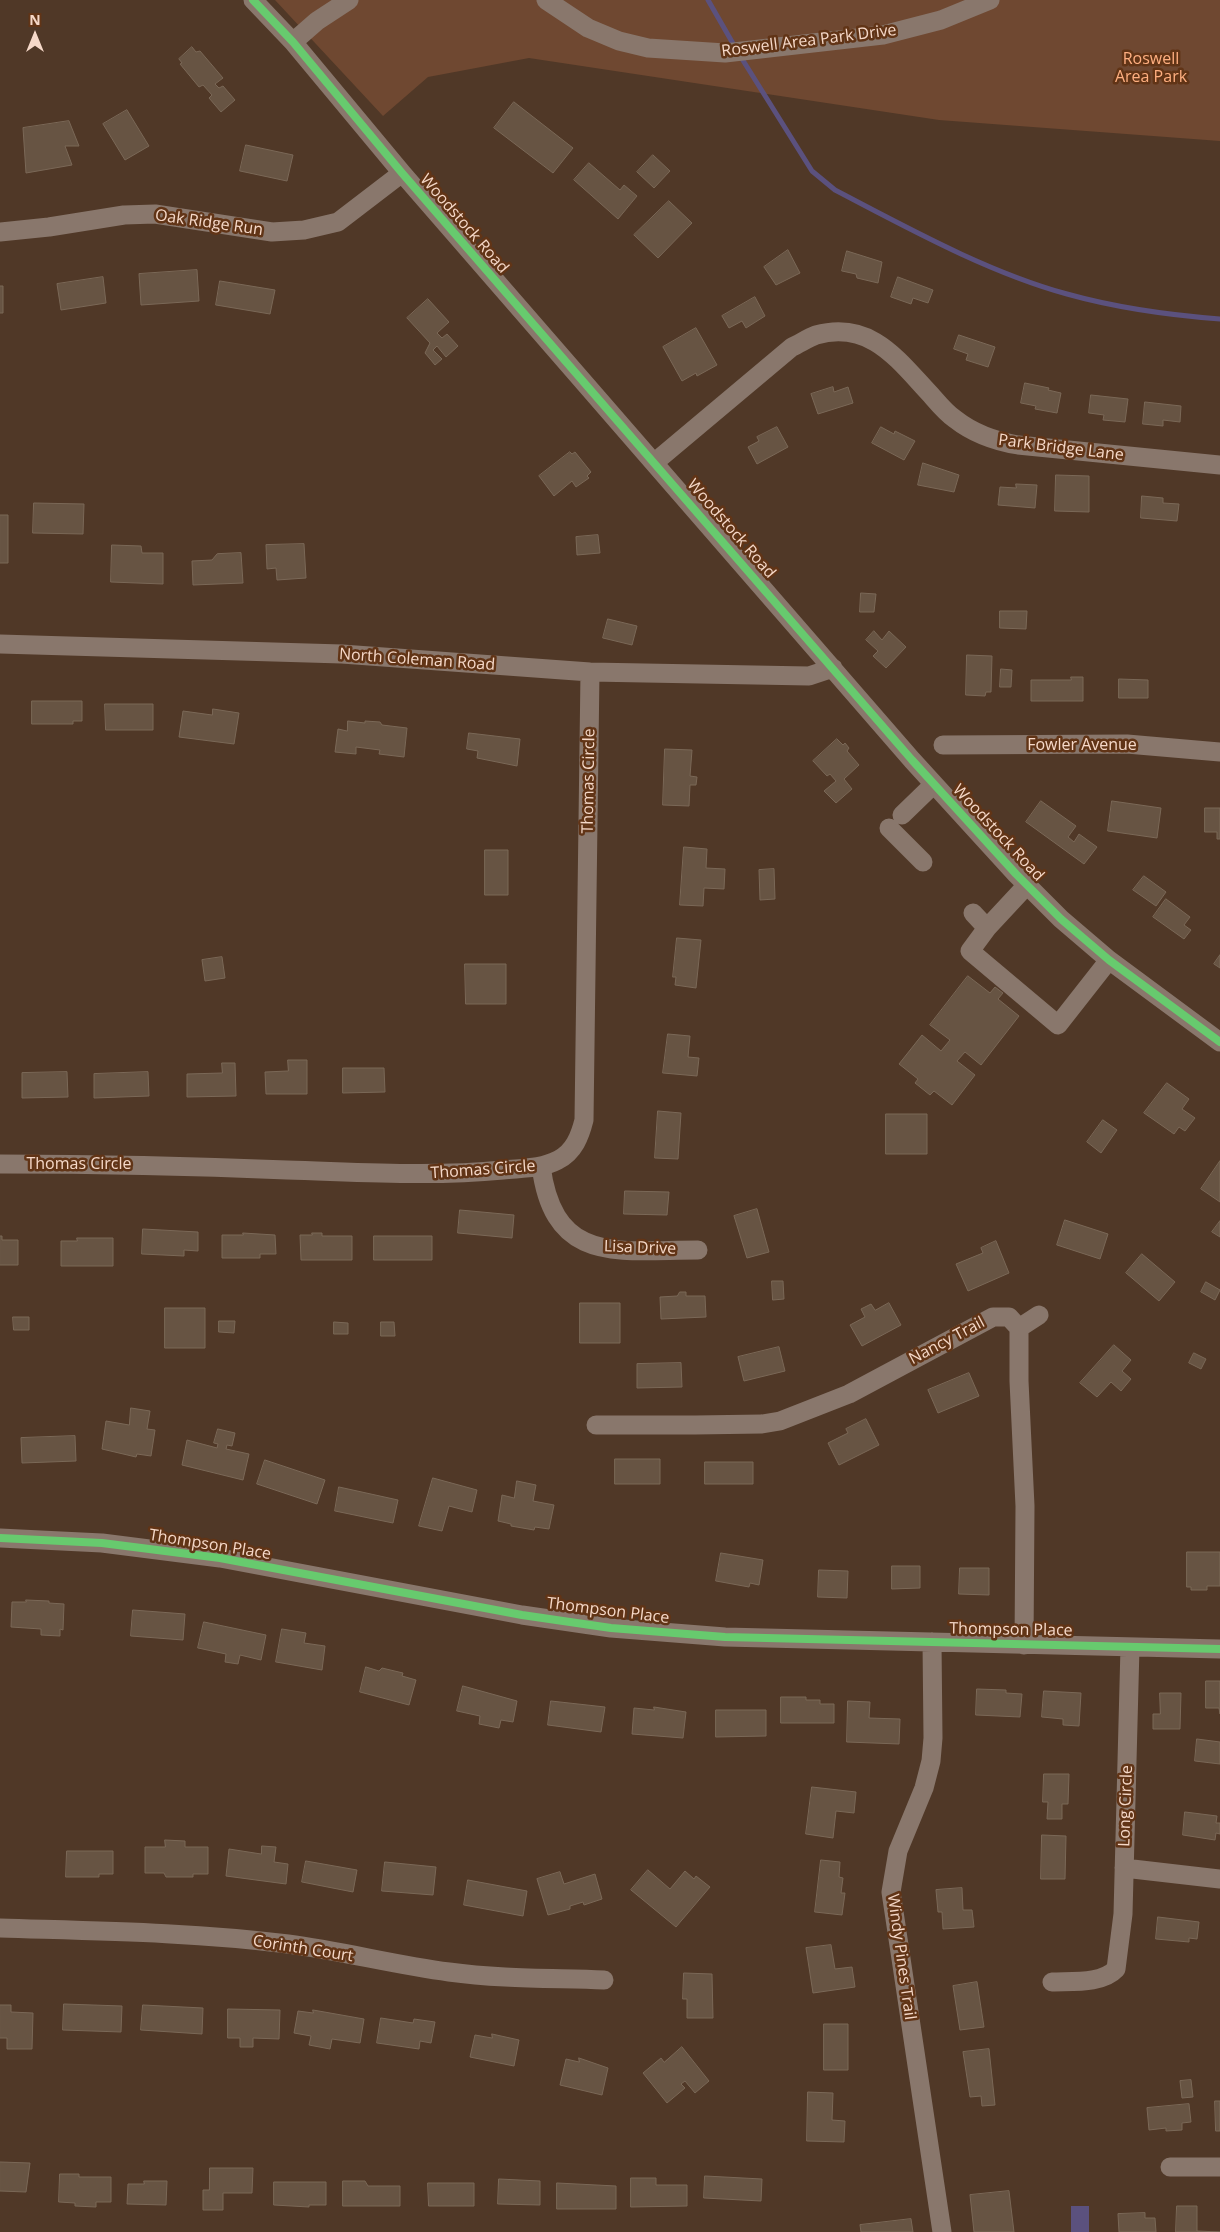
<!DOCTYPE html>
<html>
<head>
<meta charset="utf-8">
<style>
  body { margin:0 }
  #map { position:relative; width:1220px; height:2232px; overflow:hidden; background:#503827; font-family:"Open Sans",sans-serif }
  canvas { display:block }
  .north { position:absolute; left:10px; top:10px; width:50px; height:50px; -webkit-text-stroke:4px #613416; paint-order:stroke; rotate:0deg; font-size:14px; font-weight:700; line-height:20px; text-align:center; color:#f5d8c8 }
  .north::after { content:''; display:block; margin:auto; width:18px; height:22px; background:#f5d8c8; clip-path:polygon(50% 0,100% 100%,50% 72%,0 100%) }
</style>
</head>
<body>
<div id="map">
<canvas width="1220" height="2232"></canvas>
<div class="north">N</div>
</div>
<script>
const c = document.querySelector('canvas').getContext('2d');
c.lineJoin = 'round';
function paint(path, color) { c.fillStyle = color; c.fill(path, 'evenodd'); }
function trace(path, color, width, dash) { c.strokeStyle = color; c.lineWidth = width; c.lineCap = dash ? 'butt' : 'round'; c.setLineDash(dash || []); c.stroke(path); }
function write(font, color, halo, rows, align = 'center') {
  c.font = font + ' "Open Sans",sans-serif'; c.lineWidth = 5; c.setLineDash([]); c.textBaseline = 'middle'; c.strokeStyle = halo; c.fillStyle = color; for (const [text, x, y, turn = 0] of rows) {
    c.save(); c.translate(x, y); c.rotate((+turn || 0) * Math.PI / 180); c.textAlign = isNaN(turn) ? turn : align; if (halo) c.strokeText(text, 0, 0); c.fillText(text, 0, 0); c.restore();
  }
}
const green = new Path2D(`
  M275,0H1220V141L939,120L529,58L428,77L383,116Z`);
const water = new Path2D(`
  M1071,2206H1089V2232H1071Z`);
const stream = new Path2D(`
  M708,0L735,47
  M739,54L812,171L835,190C908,228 987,272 1067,294C1117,308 1168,315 1220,319`);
const building = new Path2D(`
  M192,47L196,52L200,51L223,78L215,84L219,88L223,86L235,100L221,112L209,98L212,95L203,85L199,87L180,64L182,63L179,59Z
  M514,102L573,148L553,173L494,128Z
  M127,110L149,146L125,160L103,124Z
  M69,121L79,146H65L72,165L26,173L23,128Z
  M246,145L293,155L287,181L240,171Z
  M653,155L670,171L654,188L637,172Z
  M589,163L620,190L624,185L637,196L618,219L574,180Z
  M669,201L692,223L658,258L634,235Z
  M788,250L800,273L776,285L764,267Z
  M847,251L882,262L878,283L857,278L856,274L842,271Z
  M197,270L199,301L141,305L139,274Z
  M103,277L106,303L61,310L57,284Z
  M898,277L933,290L928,303L913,298L911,304L891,297Z
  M220,281L275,290L270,314L216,305Z
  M0,286H3V313H0Z
  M755,297L765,316L746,328L742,321L729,328L722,316Z
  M428,299L449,322L437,333L442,338L447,334L458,346L446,357L437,346L433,350L442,359L435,365L425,353L430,343L407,318Z
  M696,328L717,365L697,376L696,373L682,381L663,347Z
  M959,335L995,347L988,367L966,360L968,354L954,349Z
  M1025,383L1049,388L1048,390L1061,393L1057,413L1035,409L1036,406L1021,403Z
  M833,387L834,392L848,387L853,403L818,414L811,394Z
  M1091,395L1128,399L1125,422L1103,420L1104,415L1089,413Z
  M1145,402L1181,406L1180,422L1163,420V426L1143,424Z
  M777,427L788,447L757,464L748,447L759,441L757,437Z
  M881,427L894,434L895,431L915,441L904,460L872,443Z
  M570,452L572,454L575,452L591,472L587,476L589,478L576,487L572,481L554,496L539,476Z
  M923,463L959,475L954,492L918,485Z
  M1056,475L1089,476V512L1055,511Z
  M1016,484L1037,485L1035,508L998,505L1000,487L1016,488Z
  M1142,496L1163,498V503L1179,504L1177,521L1141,518Z
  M34,503L84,504L83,534L33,533Z
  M0,515H8V563H0Z
  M598,535L600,553L577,555L576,537Z
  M304,544L306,578L277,580L276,568L267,569L266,545Z
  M112,545L141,546L142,553H163V584L111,582Z
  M241,553L243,583L193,585L192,561L212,560L217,554Z
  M861,593L876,594L874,612H860Z
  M1000,611H1027L1026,629L1000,628Z
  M608,619L637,626L632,645L603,638Z
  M874,631L882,640L889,631L906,647L886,668L873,656L878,651L866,640Z
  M967,655L992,656L991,692H986L985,696L966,695Z
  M1001,669L1012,670L1011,687H1000Z
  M1071,677H1083V701H1031V680H1071Z
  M1119,679L1148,680V698H1119Z
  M32,701H82V721H73V724H32Z
  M105,704H153V730H106Z
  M213,709L239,713L234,744L179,737L183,711L212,715Z
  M348,721L365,723V721L380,722L382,725L407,728L404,757L379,754L380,750L356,747V754L335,752L338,729L347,731Z
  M469,733L520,739L517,766L477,758L478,751L467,749Z
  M837,739L843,745L845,743L849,748L847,751L859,765L844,779L852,789L836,803L824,791L836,781L830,774L827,776L813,761Z
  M665,749L692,750L690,776L697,777L696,785H690L689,806L663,805Z
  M1041,801L1076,826L1068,837L1074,842L1079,834L1097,847L1084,864L1026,822Z
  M1112,801L1161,808L1157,838L1108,831Z
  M1205,808H1220V839H1217V832H1205Z
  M684,847L707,849L706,868L725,869L724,889L704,888L703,906L680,905Z
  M485,850H508V895H485Z
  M774,869L775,899L760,900L759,870Z
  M1144,876L1166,892L1156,906L1133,890Z
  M1166,899L1190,917L1184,925L1191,930L1184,939L1153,917Z
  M677,938L701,940L696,988L675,985L676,977H673Z
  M1220,955V968L1214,964Z
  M222,957L225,978L205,981L202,960Z
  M465,964H506V1004H466Z
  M968,976L990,993L995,987L1003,993L998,999L1019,1016L981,1065L965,1052L957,1061L975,1075L952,1105L934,1091L930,1095L915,1083L918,1079L899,1064L922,1035L941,1051L950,1040L930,1025Z
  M668,1034L690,1036L688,1057L699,1058L697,1076L663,1073Z
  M288,1060H307V1094H266L265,1072L288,1071Z
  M222,1063H235L236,1096L187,1097V1074L222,1073Z
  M343,1068H384L385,1092L343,1093Z
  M67,1072L68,1097L22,1098V1073Z
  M148,1072L149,1096L94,1098V1074Z
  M1167,1083L1189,1099L1182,1109L1195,1118L1185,1131L1179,1127L1174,1134L1144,1113Z
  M658,1111L681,1113L678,1159L655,1158Z
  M886,1114H927V1154H886Z
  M1103,1120L1117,1130L1101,1153L1087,1142Z
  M1220,1161V1202L1201,1189Z
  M625,1191L669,1192L667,1215L624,1214Z
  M757,1209L769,1252L747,1258L734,1216Z
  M460,1210L514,1215L512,1238L458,1233Z
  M1065,1220L1108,1234L1100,1259L1057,1245Z
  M1220,1221V1237L1212,1232Z
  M143,1229L198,1232V1251L184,1250V1256L142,1254Z
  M243,1233L275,1235L276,1254H260V1258H222V1235H243Z
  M312,1233H322V1236H352V1260H301L300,1235H312Z
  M0,1236H2V1240H18V1265H0Z
  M374,1236H432V1260H374Z
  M77,1238H113V1266H61V1241H77Z
  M996,1241L1009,1273L968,1291L956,1264L983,1253L981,1248Z
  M1142,1254L1175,1282L1159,1301L1126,1273Z
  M772,1281H783L784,1299L773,1300Z
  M1206,1282L1220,1290L1215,1300L1201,1292Z
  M680,1292H686V1296H705L706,1317L661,1319L660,1297L677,1296Z
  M580,1303H620V1343H580Z
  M889,1303L901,1325L862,1346L850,1325L865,1317L861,1309L871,1304L875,1310Z
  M165,1308H205V1348H165Z
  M13,1317H29V1330H14Z
  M219,1321H235L234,1333L219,1332Z
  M334,1322L348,1323V1334H334Z
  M381,1322H394L395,1336H381Z
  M1114,1345L1131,1360L1122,1371L1131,1379L1121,1391L1111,1382L1097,1397L1080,1383Z
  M779,1347L785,1371L744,1381L738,1357Z
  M1194,1353L1206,1359L1201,1369L1189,1363Z
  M681,1363L682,1387L637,1388V1364Z
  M969,1373L979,1396L938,1413L928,1390Z
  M131,1408L150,1411L147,1429L155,1430L151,1456L137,1454L136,1457L102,1449L106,1421L129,1425Z
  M866,1419L879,1445L839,1465L828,1443L848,1433L846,1429Z
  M218,1429L235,1433L232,1446L227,1445L226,1449L249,1454L243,1480L182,1465L187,1440L217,1448L218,1444L214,1443Z
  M75,1436L76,1461L22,1463L21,1438Z
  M615,1459H660V1484H615Z
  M265,1460L325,1480L317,1504L257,1484Z
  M705,1462H753V1484H705Z
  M433,1478L477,1490L472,1512L449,1506L442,1531L419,1526Z
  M517,1481L536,1485L533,1501L554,1505L549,1529L535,1527L534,1530L511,1526V1524L498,1521L502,1495L514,1498Z
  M339,1487L398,1500L393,1523L335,1511Z
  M1187,1552H1220V1586H1207V1590H1191V1587H1187Z
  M721,1553L763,1560L759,1585L750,1583L749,1587L716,1581Z
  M892,1566H920V1588L892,1589Z
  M960,1568H989V1595L959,1594Z
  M819,1570L848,1571L847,1598L818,1597Z
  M26,1600L49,1601V1603L64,1604L63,1630L60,1629V1636L41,1635V1629L11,1627L12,1602H26Z
  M133,1610L185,1614L183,1640L131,1636Z
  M204,1622L266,1635L261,1660L240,1655L238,1664L225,1662L226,1654L198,1648Z
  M282,1629L306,1633L304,1643L325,1646L322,1670L276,1662Z
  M366,1667L379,1671L382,1668L403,1673L402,1676L416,1680L409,1705L360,1692Z
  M1206,1681H1220V1714L1219,1708H1206Z
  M463,1686L517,1701L513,1722L501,1720L499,1728L479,1724L480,1716L457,1711Z
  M977,1689L1006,1690V1693L1022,1694L1020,1717L976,1715Z
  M1044,1691L1081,1693L1079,1726L1063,1725V1719L1042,1717Z
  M1160,1693H1181L1180,1729H1153V1714H1160Z
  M781,1697H806V1700H820V1704H834V1723H781Z
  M551,1701L605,1707L601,1732L548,1725Z
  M848,1701L870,1702L869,1718L900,1719L899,1744L847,1742Z
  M654,1707L686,1712L683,1738L632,1734L634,1708L654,1710Z
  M716,1710H766V1736L716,1737Z
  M1197,1739L1220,1742V1764L1195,1761Z
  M1044,1774H1069L1068,1804H1062V1819H1047L1048,1802H1043Z
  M812,1787L856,1792L854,1813L836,1811L833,1838L806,1834Z
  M1185,1812L1217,1816L1216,1823H1220V1834L1216,1833L1215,1840L1183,1835Z
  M1042,1835L1066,1836L1065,1879H1041Z
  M165,1840L185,1841V1847H208V1874H193V1877H166L164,1873H145V1847H165Z
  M262,1846L276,1847L274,1862L288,1864L286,1884L226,1876L229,1849L261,1854Z
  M67,1851H113V1874H99V1877H66Z
  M821,1860L840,1862L839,1877L843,1878L841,1893H845L842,1915L815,1912Z
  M306,1861L357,1870L353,1892L302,1882Z
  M385,1862L436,1867L433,1895L382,1891Z
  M648,1870L670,1889L685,1871L694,1879L696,1876L710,1887L676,1927L631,1890Z
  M560,1872L564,1884L595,1874L602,1899L584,1905L583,1902L570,1906V1909L548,1915L537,1879Z
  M468,1880L527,1891L523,1916L464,1905Z
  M962,1888L963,1910H972L974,1927L943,1929L942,1912H938L936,1890Z
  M1158,1917L1199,1922L1197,1939L1189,1938V1942L1156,1939Z
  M831,1945L835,1969L852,1967L855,1987L813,1993L806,1948Z
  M684,1973L712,1974L713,2018H687V1999H683Z
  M977,1982L984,2027L960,2030L953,1986Z
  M64,2004L122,2006L121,2032L63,2030Z
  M0,2005H11V2012L33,2013L32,2049H7V2038H0Z
  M143,2005L203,2008L202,2034L141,2030Z
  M228,2009L280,2010L279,2039L253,2038V2047H240V2038H228Z
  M313,2010L364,2019L360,2043L332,2039L330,2049L309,2045L311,2036L294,2033L298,2011L313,2013Z
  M381,2018L413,2023L414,2019L435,2022L431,2043L420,2041L419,2049L377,2043Z
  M824,2024H848V2070H824Z
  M492,2034L519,2040L514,2066L470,2057L475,2035L492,2038Z
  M682,2047L709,2081L695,2093L685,2081L681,2084L685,2088L667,2103L643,2073L661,2058L664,2062Z
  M989,2049L995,2105L982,2106L981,2096L970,2097L963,2052Z
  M579,2058L608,2068L602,2095L560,2085L566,2059L579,2062Z
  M1191,2080L1193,2097L1182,2098L1180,2081Z
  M808,2092L833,2093L832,2120L845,2121L844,2142L807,2141Z
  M1215,2101H1220V2131H1216Z
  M1189,2104L1191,2122L1182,2123V2130L1166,2131V2128L1149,2130L1147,2108Z
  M0,2162L30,2163L26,2192L0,2191Z
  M210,2168H253L252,2193H223V2210H203V2190H209Z
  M60,2174H79V2177H111V2202H96V2207L75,2206V2203L59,2202Z
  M705,2176L762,2179L761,2201L704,2198Z
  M631,2178H656V2185H687V2206L631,2207Z
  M499,2179L540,2181V2205L498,2204Z
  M144,2181H167L166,2205L127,2204L128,2184H144Z
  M343,2181H365L368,2186H400V2206H343Z
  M274,2182H326V2205H309V2207L274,2205Z
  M428,2183H474V2206H429Z
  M557,2183L616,2186V2209H557Z
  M1009,2191L1014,2232H974L970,2195Z
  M1177,2206H1197V2231L1220,2232H1176Z
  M1145,2213V2218H1155L1156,2232H1119L1118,2214Z
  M911,2219L913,2232H861L860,2225Z`);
const minor = new Path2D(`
  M253,0L293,42L402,173L912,760L1016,874L1061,919L1109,960L1220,1042
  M546,0L588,28L619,41L648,48L725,53L883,35L941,20L990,0
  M293,42L317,21L349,0
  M0,232L49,227L124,215L155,214L272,232L304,230L338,222L402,173
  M655,462L792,347C799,344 808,338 816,335C871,320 898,360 931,395C938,403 946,413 955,419C974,434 994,441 1018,445L1220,465
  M0,644L342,654L590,672L809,676L833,668
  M943,745L1127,744L1220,752
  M902,815L934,784
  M889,828L923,862
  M1027,885L987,928L970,951L1058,1025L1109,960
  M973,913L987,928
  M0,1164C96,1164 191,1166 287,1170C359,1172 431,1177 503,1170C521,1168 541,1169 558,1160C574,1152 580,1136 584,1120L590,672
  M541,1166C554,1266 619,1250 698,1250
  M1019,1328L1039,1315
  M596,1425H695L762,1424L780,1421L849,1394L993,1317H1009L1019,1328V1381L1025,1506L1024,1645
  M0,1538L102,1543L220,1558L522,1615L611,1628L725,1637L1220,1649
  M932,1642L933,1738L931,1761L924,1788L898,1851L891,1892L942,2232
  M1124,1868L1220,1879
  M0,1928C96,1931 192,1932 288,1944C342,1951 395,1965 449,1972C500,1979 552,1978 604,1980
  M1052,1982C1072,1981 1102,1984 1116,1969L1123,1914L1130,1647
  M1170,2167H1220`);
const cycleway = new Path2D(`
  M253,0L293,42L402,173L912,760L1016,874L1061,919L1109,960L1220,1042
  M0,1538L102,1543L220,1558L522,1615L611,1628L725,1637L1220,1649`);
const streetNames = [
  ["Roswell Area Park Drive",809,41,-7],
  ["Oak Ridge Run",209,223,8],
  ["Woodstock Road",464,224,49],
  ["Park Bridge Lane",1061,448,7],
  ["Woodstock Road",731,529,49],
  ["North Coleman Road",417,660,4],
  ["Fowler Avenue",1082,745],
  ["Thomas Circle",589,781,-89],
  ["Woodstock Road",998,833,47],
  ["Thomas Circle",79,1164],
  ["Thomas Circle",483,1170,-4],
  ["Lisa Drive",640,1248,2],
  ["Nancy Trail",947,1341,-28],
  ["Thompson Place",210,1545,9],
  ["Thompson Place",608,1611,7],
  ["Thompson Place",1011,1630,1],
  ["Long Circle",1126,1806,-88],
  ["Corinth Court",303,1949,9],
  ["Windy Pines Trail",901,1957,82]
];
const parkNames = [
  ["Roswell",1151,59],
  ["Area Park",1151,77]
];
paint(green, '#6f4831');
paint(water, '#5b517e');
trace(stream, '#5b517e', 5);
paint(building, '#675443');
trace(building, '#7a6857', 1);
trace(minor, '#89776c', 19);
trace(cycleway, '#67ca6e', 8);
write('16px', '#f5d8c8', '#613416', streetNames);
write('16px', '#feaf80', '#613416', parkNames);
</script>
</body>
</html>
